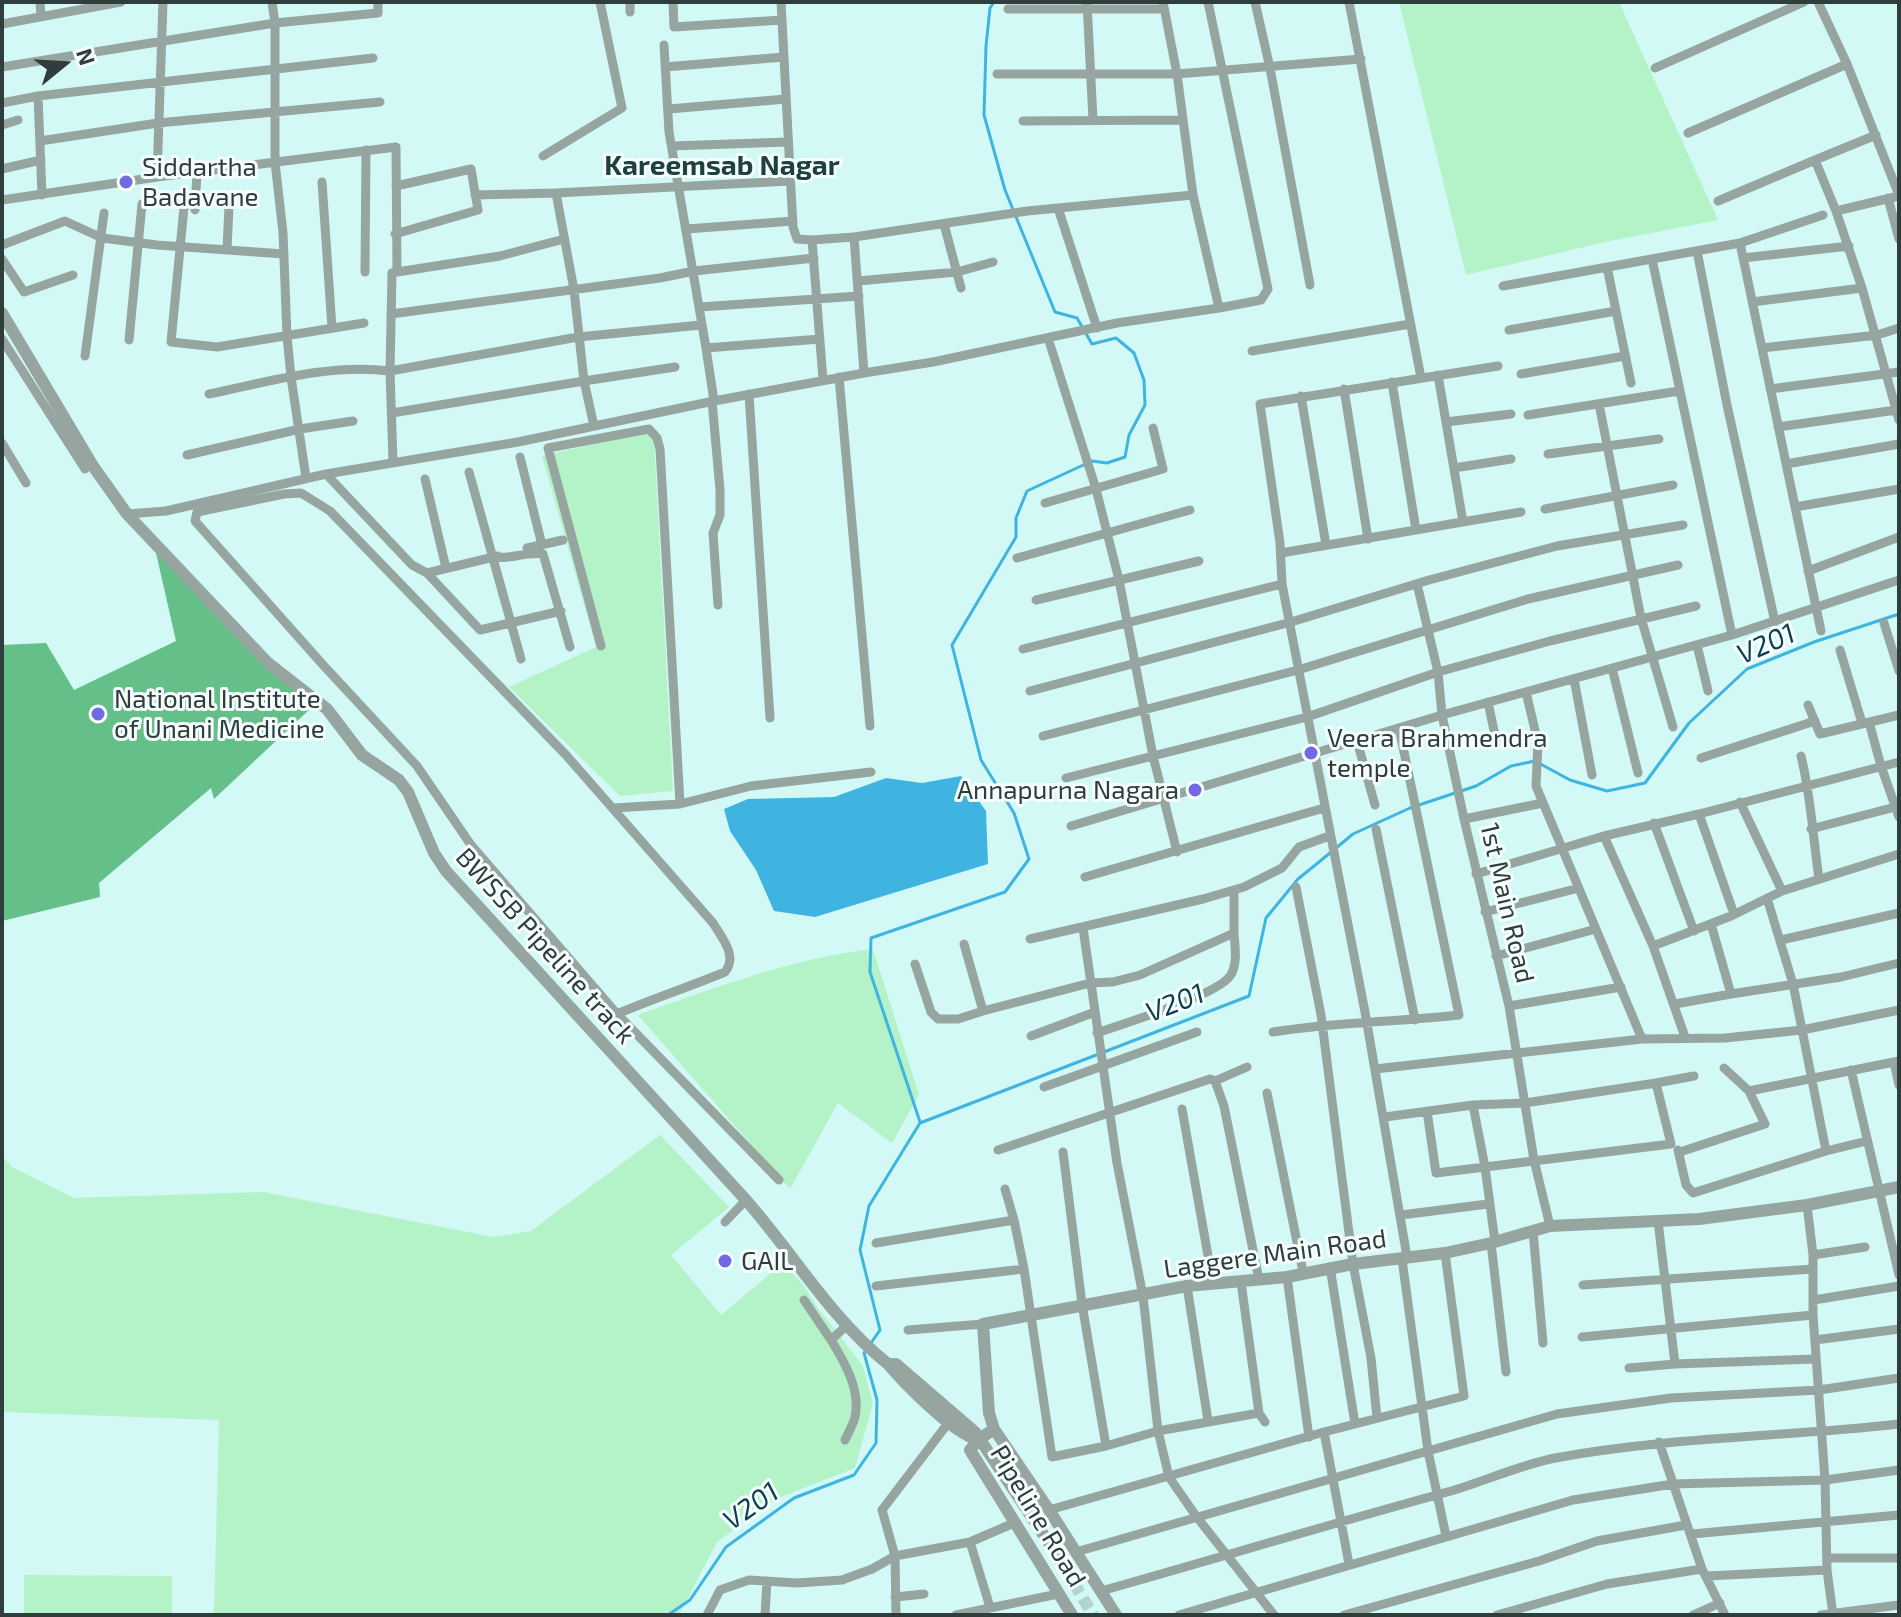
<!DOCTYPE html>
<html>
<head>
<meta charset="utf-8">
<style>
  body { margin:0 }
  #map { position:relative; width:1901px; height:1617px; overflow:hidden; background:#d2f9f6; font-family:"Exo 2",sans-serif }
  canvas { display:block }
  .frame { position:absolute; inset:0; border:4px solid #2f3e3d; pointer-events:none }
  .north { position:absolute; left:24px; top:24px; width:80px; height:80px; -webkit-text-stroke:6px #f7fffe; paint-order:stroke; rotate:72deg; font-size:22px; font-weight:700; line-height:32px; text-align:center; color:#2f3e3d }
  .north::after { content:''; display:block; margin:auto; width:28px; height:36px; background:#2f3e3d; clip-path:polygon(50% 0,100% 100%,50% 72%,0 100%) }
</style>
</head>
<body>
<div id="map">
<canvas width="1901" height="1617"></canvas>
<div class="frame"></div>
<div class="north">N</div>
</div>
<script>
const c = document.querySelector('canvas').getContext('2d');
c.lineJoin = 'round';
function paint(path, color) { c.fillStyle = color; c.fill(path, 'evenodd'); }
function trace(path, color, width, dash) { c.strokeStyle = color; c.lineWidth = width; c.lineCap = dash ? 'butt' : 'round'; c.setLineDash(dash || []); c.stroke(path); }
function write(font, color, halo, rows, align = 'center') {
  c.font = font + ' "Exo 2",sans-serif'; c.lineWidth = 6; c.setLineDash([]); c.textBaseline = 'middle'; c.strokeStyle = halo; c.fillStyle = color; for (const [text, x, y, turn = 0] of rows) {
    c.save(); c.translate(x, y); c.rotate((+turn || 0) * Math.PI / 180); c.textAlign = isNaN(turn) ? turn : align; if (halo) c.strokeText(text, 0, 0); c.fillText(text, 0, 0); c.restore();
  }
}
const green = new Path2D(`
  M1399,2H1619L1718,220L1605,242L1466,275Z
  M646,432L654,439L673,791L620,796L509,687L596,647L542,456Z
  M873,949L919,1095L892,1143L838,1103L790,1189L638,1015C710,989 798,957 873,949Z
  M660,1135L729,1207L671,1255L721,1315L783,1263L804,1286L817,1307L863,1366L873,1403L855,1468L776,1499L717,1542L679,1615H214L219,1420L2,1412V1156L12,1167L74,1198L263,1192L493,1237L531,1231Z
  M24,1575L172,1576V1615H24Z`);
const forest = new Path2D(`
  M154,544L311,708L214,799L211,788L99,883L100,897L2,921V645L46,643L74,690L176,641Z`);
const water = new Path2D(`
  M961,776L986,811L988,864L815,917L774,911L756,870L730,831L724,809L748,799L834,797L886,778L922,783Z`);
const stream = new Path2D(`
  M1336,848L1353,834L1410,808L1476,786L1511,766L1535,761L1570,780L1607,791L1645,783L1689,723L1747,669L1814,642L1899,614
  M920,1122L870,972L871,938L1005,892L1029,859L1014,813L981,760L952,645L1016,537V518L1027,491L1092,461L1107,463L1125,457L1129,435L1145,405L1144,380L1134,353L1116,338L1092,344L1077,318L1055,312L1005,190L984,115L986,46L990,8L994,2
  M871,1343L880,1330L860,1250L869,1206L920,1123L1249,996L1266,918L1298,879L1330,853
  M668,1615L690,1600L726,1547L794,1498L854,1475L876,1443L877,1400L864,1353L867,1349`);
const tertiaryTunnel = new Path2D(`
  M1055,1552L1093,1615`);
const minor = new Path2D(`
  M40,2L41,17
  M272,2L275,23V162L283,233L287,336L291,377L306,478
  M673,2L674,27L782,20
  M781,2L793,227L797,239L812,240
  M1087,2L1093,120
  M1208,2L1268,289L1261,300L1219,308
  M1255,2L1270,68L1310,285
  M1349,2L1421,378
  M1818,2L1847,64L1899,195
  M1008,9H1164
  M630,12V2
  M2,24L121,2
  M664,45L669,132L706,348
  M2,67L275,23L378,13V2
  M665,67L784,57
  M1655,68L1804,2
  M997,74H1177L1361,59
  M38,96L42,195
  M2,103L38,96L373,58
  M669,109L786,99
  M1023,121L1183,120
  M2,125L18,120
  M1688,133L1847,64
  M40,141L158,123L380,102
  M672,146L788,142
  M543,156L622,108L600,2
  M1815,160L1876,135
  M2,169L41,160
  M157,177L163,2
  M322,182L332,328
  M475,195L556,193
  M185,197L171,342L217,347L364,323
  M1888,198L1899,239
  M2,200L157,177L396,147L397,272L392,273L390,371L393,462
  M1718,201L1815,160L1836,211L1862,288L1899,420
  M1058,208L1097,328
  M195,210L197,172
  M1836,211L1899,196
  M944,224L961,288
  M687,229L793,221
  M395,234L478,210L471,169L396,186
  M1740,243L1821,631
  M2,245L65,221L102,238L157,245L284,254
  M227,250L229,206
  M1697,251L1727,405L1775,622
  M1743,258L1849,246
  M2,259L24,292L73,275
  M1652,259L1732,635
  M1607,267L1631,383
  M365,272L366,150
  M397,272L500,256L564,239
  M858,281L957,272L993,262
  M1503,286L1740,243L1823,215
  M1752,302L1862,288
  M700,307L859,296
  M391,314L660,278L694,271L814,258
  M1509,330L1616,311
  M1048,338L1096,489L1119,580L1153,756L1177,852
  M2,339L85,469
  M129,340L142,204
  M1762,348L1877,335L1899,328
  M1252,351L1410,324
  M85,356L104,213
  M864,373L933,362L1117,323L1219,308L1193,195L1177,74L1163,2
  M1521,374L1625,356
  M1438,375L1463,522
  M839,377L870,726
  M823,380L812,240L854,237
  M1392,382L1416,530
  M1344,389L1368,539
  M1770,389L1899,372
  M209,394C267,382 331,363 390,371L578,337L701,325
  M749,394L770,718
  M1301,396L1326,545
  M712,401L720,490V515L713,533L718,605
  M714,401L706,348L820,339
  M1599,404L1641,618L1673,727
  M392,413L584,381L574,290L556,193L790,181
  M1528,415L1679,391
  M1446,422L1511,414
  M594,426L584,381L675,367
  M1778,427L1896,410
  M2,443L26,483
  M1548,454L1659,439
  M187,455L300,429L353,421
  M520,457L542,545
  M1786,464L1899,444
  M1454,468L1511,459
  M469,472L521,659
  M326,474L412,565L427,573L480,630L561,611
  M425,479L446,568
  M1045,503L1163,469L1153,428
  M1795,507L1899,489
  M1545,509L1673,485
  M127,514L166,511L326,474L518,442L714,401L864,373L854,237L1027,211L1193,195
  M527,548L563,540
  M1281,553L1521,512
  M493,557C510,560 527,551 543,554L570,647
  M1017,558L1190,510
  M1808,571L1899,537
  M427,573L498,556
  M1417,584L1438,672L1442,715L1464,819L1509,1006L1534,1160L1550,1226
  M1036,600L1199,561
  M1884,623L1899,671
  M1697,645L1708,691
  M601,646L548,448L649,429L657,438L660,449L680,804L751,786L871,772
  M1023,649L1282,584
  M1840,650L1862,723
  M1612,668L1638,773
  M1574,679L1592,775
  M1030,691L1291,622L1429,580L1557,546L1683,525
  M1526,692L1538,743L1536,786L1642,1039
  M1488,702L1496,740
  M1808,705L1820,734L1899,715
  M1869,722L1881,766L1899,817
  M1043,736L1298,670L1528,599L1678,565
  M1357,741L1375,805
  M1801,756C1811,796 1813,838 1819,879
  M1701,758L1815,721
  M1066,778L1307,717L1438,672L1550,641L1696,606
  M1740,802L1782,891
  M613,808L680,804
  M1699,814L1734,914
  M1464,819L1543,803
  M1654,823L1694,931
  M1071,826L1442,715L1732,635L1899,580
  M1376,829L1415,1020
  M1811,829L1899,806
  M1604,836L1653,946L1685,1037
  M1476,874L1604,836L1699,814L1899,762
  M1085,877L1324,808
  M1296,887L1321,1015L1353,1264L1371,1358L1377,1418
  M1767,898L1793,984L1826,1151
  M1485,912L1579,888
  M1711,924L1731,994L1841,977L1899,963
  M1083,928L1117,1163L1143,1296L1158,1431L1169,1477L1196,1516L1274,1615
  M1030,939L1203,899L1244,887L1282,868L1299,847L1329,836
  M1781,940L1899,913
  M964,944L983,1011L1090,983L1113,982L1140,975L1234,933V890
  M1653,946L1731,916L1782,891L1899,854
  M1496,956L1596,929
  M915,964L931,1012L938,1019H958L983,1011
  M1675,1004L1731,994
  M1509,1006L1621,987
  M603,1020C643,1002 684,989 725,972C738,956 722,938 713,923L566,755L330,511L301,493L284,494L197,512L195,521L324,666L417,766L471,845L617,1014L779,1180
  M1273,1032C1335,1022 1397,1022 1459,1015L1399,728
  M1097,1033C1124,1023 1216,996 1230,976C1238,965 1235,947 1234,933
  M1031,1036L1095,1012
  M1894,1062L1899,1085
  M1724,1068L1749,1091
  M1375,1069L1642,1039L1725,1038L1802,1030L1899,1010
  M1851,1070L1899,1275
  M1215,1081L1247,1067
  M1656,1083L1694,1076
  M1044,1087L1197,1032
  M1267,1093L1303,1272
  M1182,1109L1213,1284
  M1427,1111L1436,1173L1485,1167L1495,1242
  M1385,1117L1473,1105L1525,1103L1656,1083L1671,1144L1485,1167L1473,1105
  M998,1150L1210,1079L1215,1081L1224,1106L1259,1280
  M1678,1150L1686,1185L1693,1193L1826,1151L1867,1141
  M1063,1152L1082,1304L1106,1446
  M1680,1152L1765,1124L1749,1091L1899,1061
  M1005,1189L1014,1220
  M1807,1205L1813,1255V1315L1825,1480L1827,1570L1833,1615
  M1401,1215L1488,1204
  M1658,1221L1675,1364
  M725,1222L746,1200
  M1533,1231L1543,1343
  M876,1243L1014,1220L1024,1269L1052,1457L1106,1446L1158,1431L1259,1413
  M1491,1243L1506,1372
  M1813,1255L1865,1247
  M1407,1257L1365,1012L1282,584L1280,543L1260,404L1498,366
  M1402,1259L1428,1451L1446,1536
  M1330,1267L1355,1424
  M1287,1277L1309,1437
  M1241,1282L1259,1413L1265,1422
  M1583,1285L1813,1269
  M876,1286L1024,1269
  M1187,1286L1208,1421
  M804,1300L831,1340
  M1814,1300L1899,1286
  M908,1330L983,1324
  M1582,1337L1813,1315
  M1815,1340L1899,1329
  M1629,1368L1675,1364L1815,1359
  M1324,1432L1349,1564
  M845,1440C848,1433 853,1425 855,1417C861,1390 844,1361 831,1340L846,1326
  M1659,1442L1702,1569L1725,1615
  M1049,1510L1324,1432L1464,1396L1445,1253
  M1692,1534L1899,1515
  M970,1542L990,1607
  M1076,1552L1557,1414L1671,1398L1819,1390L1899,1378
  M1827,1558H1899
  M1707,1576L1827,1570
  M1101,1591C1218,1558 1334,1523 1451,1491C1485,1481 1520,1465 1555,1458C1669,1437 1784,1437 1899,1424
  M895,1597L924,1594
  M707,1615L720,1590L749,1580L797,1583L842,1580L872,1569L895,1556L970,1542L1014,1523
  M765,1615L767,1581
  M896,1615L895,1556L882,1510L949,1422
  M956,1615L1058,1594
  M1179,1615L1573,1500L1673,1484L1825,1480L1899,1470
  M1344,1615L1539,1561L1597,1541L1686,1525
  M1497,1615L1607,1584L1702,1569
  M1693,1615L1720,1603
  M1821,1615L1899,1605`);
const tertiary = new Path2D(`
  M2,313L93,466L127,514L268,663L327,709L362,755L399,780L408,792L434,853L446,871C545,981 646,1089 745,1199C793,1253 831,1319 888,1364
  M994,1429L978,1440L970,1450L1072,1615
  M978,1440C952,1432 907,1386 888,1364H896L975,1432L1055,1552
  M1116,1615L1049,1510L994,1429L989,1413L983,1324L1187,1286L1287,1277L1353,1264L1445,1253L1491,1243L1550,1226L1699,1219L1807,1205L1899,1187`);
const markers = [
  [126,182,8,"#7268e3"],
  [98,714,8,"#7268e3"],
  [1311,753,8,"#7268e3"],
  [1195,790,8,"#7268e3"],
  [725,1261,8,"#7268e3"]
];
const poiNames = [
  ["Siddartha",142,167],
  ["Badavane",142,197],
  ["National Institute",114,699],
  ["of Unani Medicine",114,729],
  ["Veera Brahmendra",1327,738],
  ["temple",1327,768],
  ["Annapurna Nagara",1179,790,"right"],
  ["GAIL",741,1261]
];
const streetNames = [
  ["1st Main Road",1507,903,77],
  ["BWSSB Pipeline track",545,946,48],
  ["Laggere Main Road",1275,1254,-8],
  ["Pipeline Road",1038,1516,59]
];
const neighbourhoodNames = [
  ["Kareemsab Nagar",722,166]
];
const waterNames = [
  ["V201",1766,644,-24],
  ["V201",1175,1003,-21],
  ["V201",751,1506,-35]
];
paint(green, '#b4f2c8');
paint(forest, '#64c088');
paint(water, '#40b4e1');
trace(stream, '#40b4e1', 3);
trace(tertiaryTunnel, '#b1d4d1', 12, [12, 6]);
trace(minor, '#97a5a0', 9);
trace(tertiary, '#97a5a0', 12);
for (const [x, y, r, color] of markers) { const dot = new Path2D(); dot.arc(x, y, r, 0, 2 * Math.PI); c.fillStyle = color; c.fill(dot); trace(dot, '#f7fffe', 3); }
write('26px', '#2f3e3d', '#f7fffe', poiNames, 'left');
write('26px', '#2f3e3d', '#f7fffe', streetNames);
write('bold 28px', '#1e413f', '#f7fffe', neighbourhoodNames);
write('italic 28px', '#0b3e50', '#f7fffe', waterNames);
</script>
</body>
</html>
